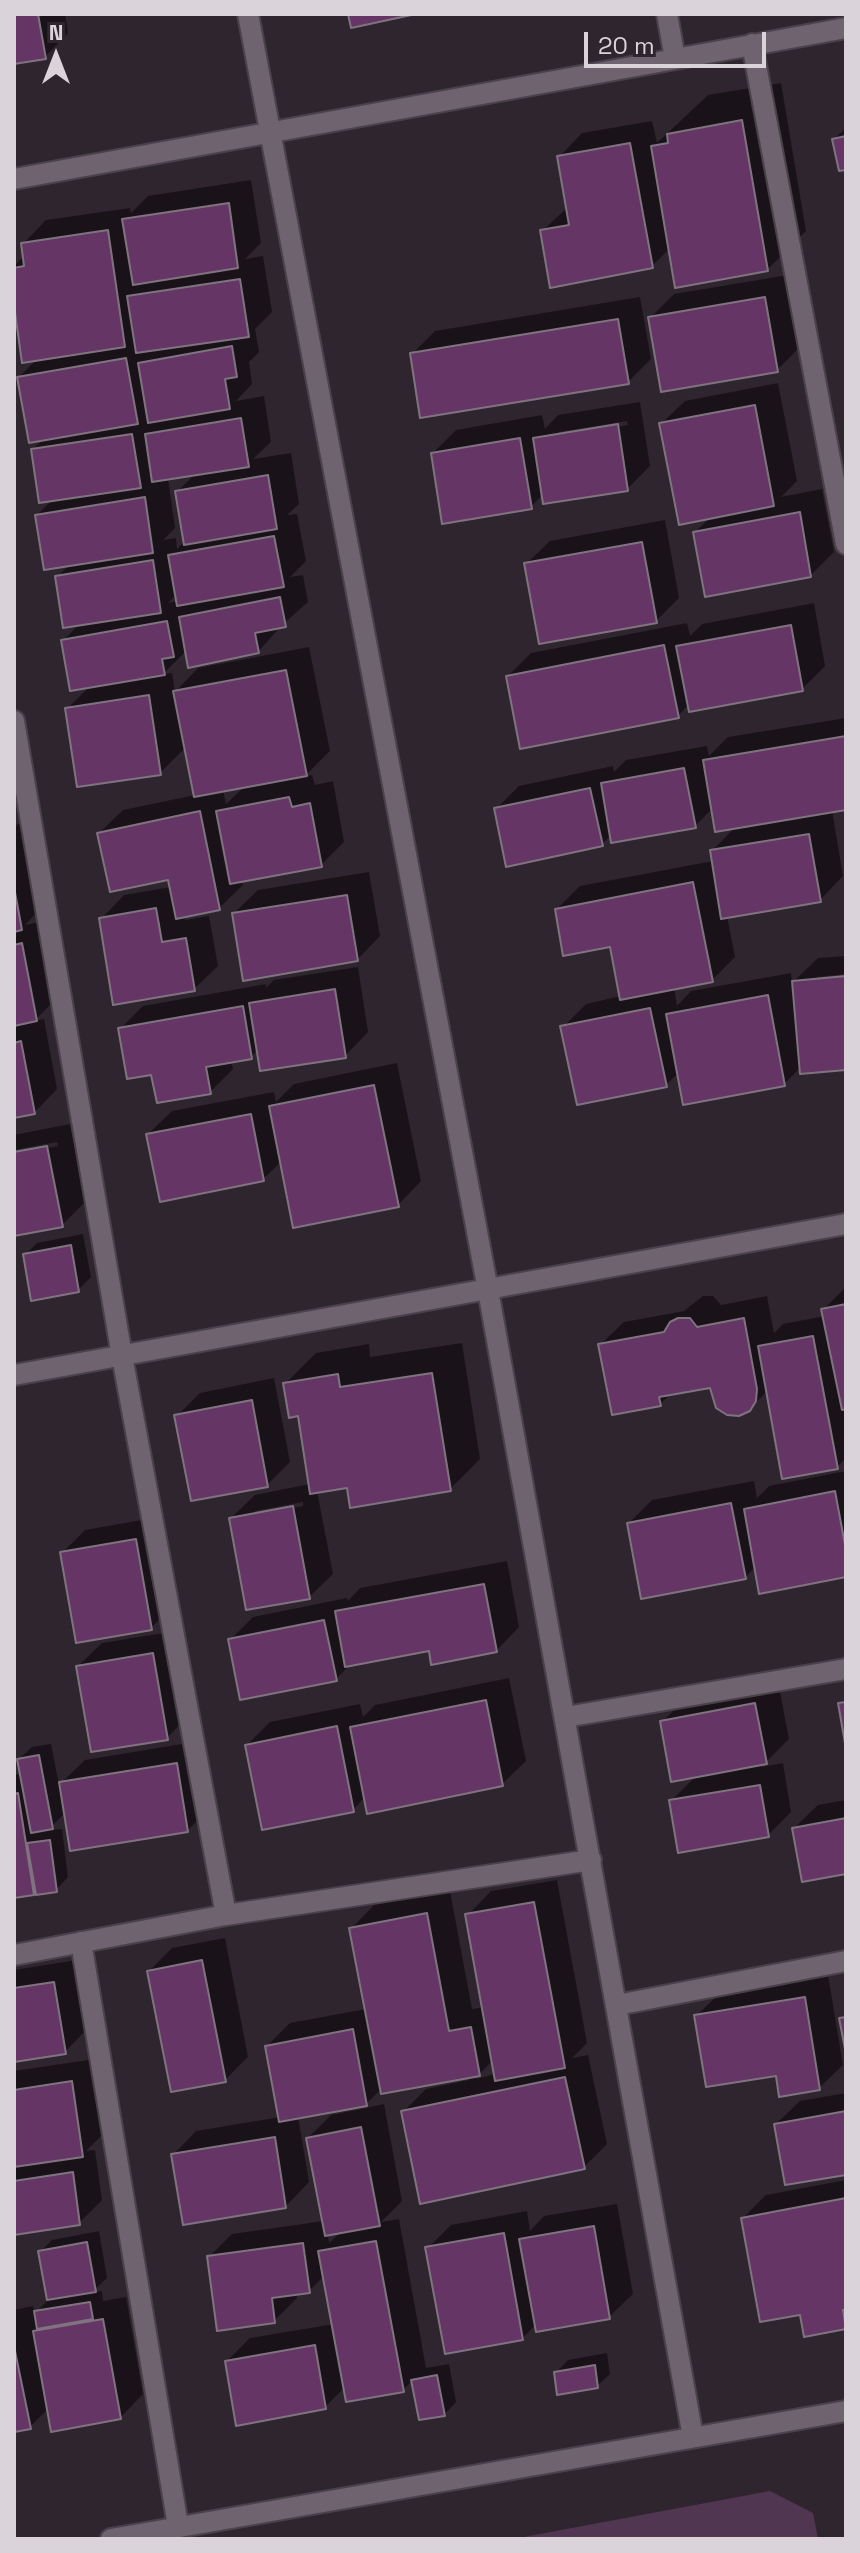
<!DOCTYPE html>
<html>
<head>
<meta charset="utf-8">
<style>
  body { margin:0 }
  #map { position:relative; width:860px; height:2553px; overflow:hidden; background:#2f252f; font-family:"Space Grotesk",sans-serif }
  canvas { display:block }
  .frame { position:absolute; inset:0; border:16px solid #dad3da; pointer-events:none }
  .north { position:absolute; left:16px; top:16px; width:80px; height:80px; -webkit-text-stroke:6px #2f252f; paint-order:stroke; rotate:0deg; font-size:22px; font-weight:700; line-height:32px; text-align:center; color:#dad3da }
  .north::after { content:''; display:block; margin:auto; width:28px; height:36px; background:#dad3da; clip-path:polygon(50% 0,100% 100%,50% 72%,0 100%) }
  .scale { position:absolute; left:584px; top:32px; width:182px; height:36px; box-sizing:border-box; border:4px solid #dad3da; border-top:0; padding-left:10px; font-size:24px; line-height:28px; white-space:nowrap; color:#dad3da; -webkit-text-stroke:6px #2f252f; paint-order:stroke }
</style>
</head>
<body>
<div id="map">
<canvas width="860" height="2553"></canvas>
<div class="frame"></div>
<div class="north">N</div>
<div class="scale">20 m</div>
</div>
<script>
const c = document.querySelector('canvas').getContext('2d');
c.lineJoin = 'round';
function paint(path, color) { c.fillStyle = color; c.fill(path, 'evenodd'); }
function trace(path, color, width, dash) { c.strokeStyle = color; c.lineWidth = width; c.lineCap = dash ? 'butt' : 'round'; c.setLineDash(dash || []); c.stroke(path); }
const green = new Path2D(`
  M770,2491L813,2513L818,2539H513Z`);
const shadow = new Path2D(`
  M14,14H65L68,33L45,57L14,62Z
  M781,83L806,231L767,270L670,248L652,266L542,231L568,207L559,157L582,133L652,121L657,143L708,95Z
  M846,128V168L834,139Z
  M251,180L261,243L245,259L263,256L272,312L255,329L259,352L249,362L252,384L236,401L264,396L271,442L253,459L291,453L299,504L287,515L297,514L306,561L290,577L303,575L308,602L281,626L258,652L187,650L163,674L172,673L175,692L198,668L309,647L330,751L304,777L312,775L315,785L333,781L344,842L321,865L242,880L243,885L219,908L184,915L185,920L209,916L218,966L194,989L101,919L124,895L171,887L169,878L99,833L123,810L195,795L186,747L160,773L67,709L91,685L63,641L80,623L57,577L70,564L37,515L53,499L33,449L45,438L19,377L38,358L14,291V266L24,256L23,244L46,220L130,208L131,213L148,196ZM196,473L177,492L185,541L177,549L176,538L163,540L175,528L168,478ZM177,594L178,601L168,603ZM245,786L226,804L223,790Z
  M788,275L800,347L777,370L650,318L674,294Z
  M640,297L651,359L628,382L412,354L435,331Z
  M778,383L797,481L781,497L822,489L834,552L810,576L695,532L711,517L661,424L685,401Z
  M640,402L650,466L627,489L544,493L531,507L433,453L456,430L542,415L545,429L558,415ZM627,421L628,425L559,436V432Z
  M665,520L679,598L656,621L526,564L550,541Z
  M814,603L825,666L802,689L689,704L678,716L508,676L531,653L687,623L690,636L702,624Z
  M846,718V808L832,810L843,876L820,900L727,916L735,957L712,980L674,987L677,1006L691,991L791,973L792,983L818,958L846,956V974L817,977V981L846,978V1068L802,1066L784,1084L679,1072L666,1085L563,1027L586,1004L621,996L612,945L557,909L580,886L713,861L712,851L736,826L713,808L695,826L612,834L602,844L496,809L519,786L613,766L614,772L626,760L707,746L709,756L728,737Z
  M29,822L44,905L25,925L45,921L59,996L34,1021L44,1019L57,1089L34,1113L14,1116V825Z
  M369,872L380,936L357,960L234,913L258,890Z
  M358,967L368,1032L345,1056L258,1049L251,1057L231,1060L233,1069L210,1092L153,1073L120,1029L143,1006L266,984V988L274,980Z
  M397,1063L421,1181L398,1205L282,1161L263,1179L148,1134L172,1111L274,1092L276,1102L294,1084Z
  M70,1124L85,1202L62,1225L14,1234V1154L58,1146L57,1142L14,1150V1135Z
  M83,1234L91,1277L78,1290L25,1255L37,1243Z
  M846,1287V1458L837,1467L768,1390L749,1410L711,1386L672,1393L660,1404L600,1345L624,1322L684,1311L703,1296H713L721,1305L767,1296L774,1333L783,1324L825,1316L823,1310Z
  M462,1343L480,1459L450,1489L349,1486L317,1491L333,1574L309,1597L231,1518L255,1495L310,1484L299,1414L285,1384L316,1353L369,1344L370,1357ZM303,1502V1506L255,1515V1511Z
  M274,1378L290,1462L267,1485L177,1416L200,1393Z
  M846,1471V1575L756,1566L745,1578L629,1523L652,1500L754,1481L757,1498L769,1486Z
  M159,1517L174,1605L151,1628L62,1553L85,1530Z
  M507,1561L519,1627L496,1651L431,1649L352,1663L336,1679L230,1640L253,1617L347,1598L348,1601L360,1588Z
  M176,1631L190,1714L167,1738L78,1666L102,1643Z
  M509,1678L526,1761L502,1784L365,1797L353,1810L247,1745L270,1722L360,1704L363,1717L375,1705Z
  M778,1681L789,1739L761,1767L783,1763L791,1812L768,1835L671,1801L697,1775L662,1722L685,1699Z
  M200,1741L211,1807L188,1830L66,1812L48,1830L62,1829L68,1877L56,1890L37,1889L33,1893L14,1896V1775L22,1774L19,1759L32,1747L51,1744L59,1785L85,1760Z
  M846,1800V1872L794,1828L818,1805Z
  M557,1880L587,2043L572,2058L588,2055L607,2144L584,2167L403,2112L426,2089L469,2080L468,2076L382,2088L361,2109L384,2104L402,2201L381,2222L399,2219L426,2368L449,2364L456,2402L444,2415L413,2380L403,2390L345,2387L325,2407L227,2361L250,2338L334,2324L325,2275L309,2291L296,2293L297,2298L274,2321L209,2257L232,2234L324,2221L308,2138L331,2115L361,2109L360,2106L298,2116L309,2182L286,2206L173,2155L196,2131L280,2117L267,2046L290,2023L366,2009L351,1929L374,1905L450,1891L472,2009L484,2007L468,1915L491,1891ZM493,2060L496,2074L475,2079ZM342,2231L329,2243L328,2234Z
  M225,1938L248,2057L225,2080L149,1971L172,1948Z
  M77,1960L88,2028L65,2052L14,2060V1970Z
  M828,1975L843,2065L819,2088L777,2074L696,2016L720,1993Z
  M95,2059L105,2132L86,2151L95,2150L102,2200L79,2223L14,2233V2071Z
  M846,2093V2173L776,2124L800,2101Z
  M846,2180V2327L806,2335L801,2313L743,2218L766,2195Z
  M617,2204L633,2294L609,2317L536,2324L522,2339L428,2248L451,2225L527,2211L530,2231L544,2216Z
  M99,2231L107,2278L92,2292L102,2291L103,2301L126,2297L143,2394L120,2418L49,2408L30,2427L14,2430V2310L33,2306L35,2313L49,2299L40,2252L52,2240Z
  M607,2353L610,2374L597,2386L556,2373L568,2360Z`);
const building = new Path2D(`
  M14,14H38L46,59L14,64Z
  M348,14H416L351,28Z
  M742,120L768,271L675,288L651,146L668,143L667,134Z
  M846,136V170L839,171L832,139Z
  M630,143L653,268L550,288L540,230L569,225L557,156Z
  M229,203L238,268L133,285L122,219Z
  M108,230L125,347L22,363L14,305V268L24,266L21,243Z
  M240,279L249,337L136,353L127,296Z
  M765,297L778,372L661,392L648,317Z
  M618,319L629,384L420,418L410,353Z
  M232,346L237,377L225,379L230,409L148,423L138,363Z
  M126,358L138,424L29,443L17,377Z
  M755,405L774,506L679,525L659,423Z
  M241,418L249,467L152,482L145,434Z
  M618,424L628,491L543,504L533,438Z
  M132,434L141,488L39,503L31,449Z
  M520,438L532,509L442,524L431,453Z
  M268,475L277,529L184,545L175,491Z
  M145,497L153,553L44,570L35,515Z
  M800,512L811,577L705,597L693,532Z
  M274,536L284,587L177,606L168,555Z
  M642,542L657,623L539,644L524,563Z
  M153,560L161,613L63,628L55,576Z
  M280,597L286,627L255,633L259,653L188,668L179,617Z
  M167,621L174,657L162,659L165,675L70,691L61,640Z
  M791,625L803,691L689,712L676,646Z
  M664,645L679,718L520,749L506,676Z
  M286,670L307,776L194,797L173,691Z
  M149,695L161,775L77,787L65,708Z
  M846,736V810L715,832L703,760Z
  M684,768L696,828L611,843L601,783Z
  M590,788L603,846L506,867L494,808Z
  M289,797L292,807L310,803L322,867L230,884L216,811Z
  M200,811L220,910L176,919L168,880L110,892L97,833Z
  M809,834L821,902L721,919L710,850Z
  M693,882L713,982L620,1000L610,947L563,956L555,909Z
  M14,887L22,930L14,932Z
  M347,895L358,961L243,981L232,913Z
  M156,908L162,942L186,938L195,991L113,1005L99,918Z
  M22,943L37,1021L14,1026V945Z
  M846,976V1070L800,1074L792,981Z
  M335,989L346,1058L260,1071L249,1003Z
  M768,995L785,1086L683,1105L666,1014Z
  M243,1006L252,1059L206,1067L211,1094L157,1103L151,1075L127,1079L118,1028Z
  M650,1008L667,1087L577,1105L560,1026Z
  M21,1041L35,1114L14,1118V1043Z
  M374,1085L399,1207L293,1228L269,1106Z
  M251,1114L264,1181L160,1202L146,1134Z
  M47,1146L63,1227L14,1236V1152Z
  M71,1245L79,1292L31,1301L23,1254Z
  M846,1304V1409L842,1410L821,1309Z
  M678,1318H690L697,1327L744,1318L757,1389L756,1401L750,1411L739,1416L727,1415L716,1408L710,1388L659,1397L661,1406L612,1415L598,1344L664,1332L670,1322Z
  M813,1336L838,1469L782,1479L758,1346Z
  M432,1373L451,1491L350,1508L347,1488L310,1494L298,1416L289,1418L283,1383L338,1374L340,1387Z
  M252,1400L268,1487L191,1501L174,1415Z
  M835,1491L846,1550V1577L759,1594L744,1509Z
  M731,1503L746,1579L641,1599L627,1523Z
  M293,1506L310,1599L246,1610L229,1518Z
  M136,1539L152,1630L76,1643L60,1552Z
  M484,1584L497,1652L431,1665L429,1651L345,1667L335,1611Z
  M324,1620L337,1681L240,1700L228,1639Z
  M153,1653L168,1740L91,1752L76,1666Z
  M486,1700L503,1786L367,1814L350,1727Z
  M846,1702V1749L838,1703Z
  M755,1703L767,1764L671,1782L660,1721Z
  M337,1726L354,1812L262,1830L245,1745Z
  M39,1755L53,1829L31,1833L17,1759Z
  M177,1763L188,1832L70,1851L59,1782Z
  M760,1785L769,1837L678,1853L669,1800Z
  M18,1793L34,1895L14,1898V1794Z
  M846,1818V1874L802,1882L792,1828Z
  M50,1840L57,1892L36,1895L27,1843Z
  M534,1902L565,2068L495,2081L465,1914Z
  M427,1913L449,2031L471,2027L480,2076L381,2094L349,1928Z
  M202,1960L226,2082L171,2092L147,1971Z
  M54,1982L66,2054L14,2062V1988Z
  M805,1997L820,2090L779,2097L776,2076L706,2087L694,2015Z
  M846,2017V2054L839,2018Z
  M353,2029L367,2106L279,2122L265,2046Z
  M565,2077L585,2169L420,2204L401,2111Z
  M72,2081L83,2157L14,2167V2090Z
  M846,2111V2175L785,2185L774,2124Z
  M361,2127L380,2226L325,2236L306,2138Z
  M275,2137L286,2208L183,2225L171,2154Z
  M73,2172L80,2225L14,2235V2181Z
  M846,2198V2310H843L846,2329L804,2337L800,2315L760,2322L741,2218Z
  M594,2226L610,2319L536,2332L519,2239Z
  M504,2233L523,2340L445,2354L425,2247Z
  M376,2241L404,2392L346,2402L318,2251Z
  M87,2242L96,2292L47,2300L38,2251Z
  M303,2243L310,2293L272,2298L275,2323L217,2331L207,2256Z
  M90,2302L93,2319L37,2329L34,2311Z
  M103,2319L121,2419L51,2432L33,2331Z
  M315,2345L326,2409L236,2426L225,2361Z
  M14,2346L31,2429L14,2432Z
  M595,2365L598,2388L557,2395L554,2372Z
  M437,2375L445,2416L419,2420L411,2380Z`);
const minor = new Path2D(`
  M248,14L488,1290L693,2437
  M667,14L675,59
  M752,44L846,544
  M14,179L846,28
  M14,721L122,1356L226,1915
  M14,1375L846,1224
  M566,1717L846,1669
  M81,1942L178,2526
  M14,1955L226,1915L591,1860
  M617,2005L846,1961
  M111,2539L846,2411`);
paint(green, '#513652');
paint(shadow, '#0007');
paint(building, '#643565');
trace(building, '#7f737f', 2);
trace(minor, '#4a414a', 24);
trace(minor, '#6e636e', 20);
</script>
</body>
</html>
